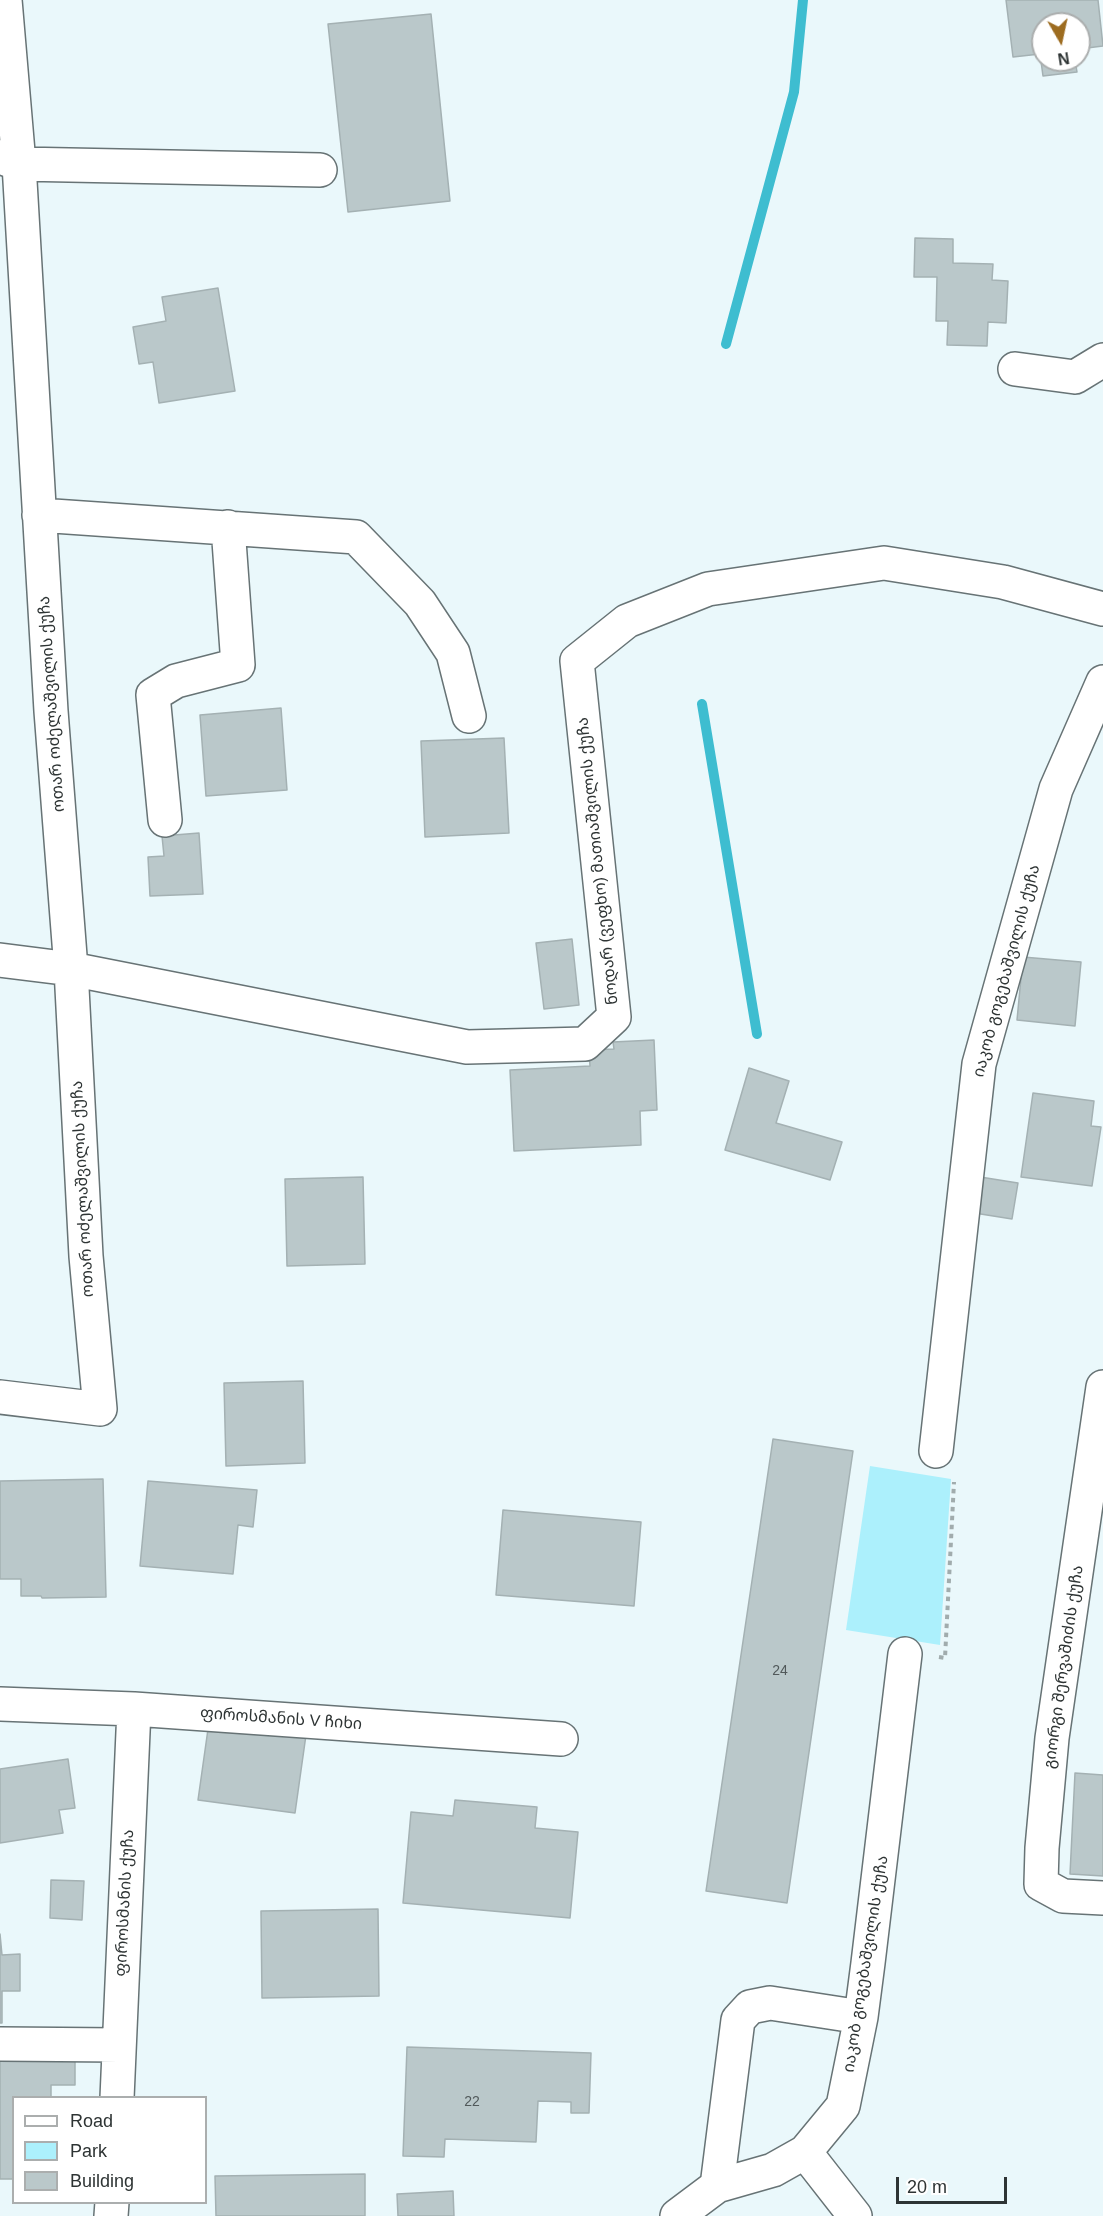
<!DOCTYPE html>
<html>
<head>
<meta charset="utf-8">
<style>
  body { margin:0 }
  #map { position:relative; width:1103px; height:2216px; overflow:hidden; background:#eaf8fb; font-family:Helvetica,sans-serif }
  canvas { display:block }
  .legend { position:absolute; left:12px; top:2096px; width:195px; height:108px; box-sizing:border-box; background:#fff; border:2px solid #abaeae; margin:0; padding:8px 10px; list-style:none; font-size:18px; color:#2e3434 }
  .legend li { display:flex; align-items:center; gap:12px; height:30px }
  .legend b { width:30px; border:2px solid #abaeae }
  .north { position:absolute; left:1031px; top:12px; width:60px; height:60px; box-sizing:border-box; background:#fff; border:2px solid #abaeae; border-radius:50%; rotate:171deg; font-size:16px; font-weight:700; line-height:24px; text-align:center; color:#2e3434 }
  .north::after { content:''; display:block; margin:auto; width:21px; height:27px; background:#9d6c20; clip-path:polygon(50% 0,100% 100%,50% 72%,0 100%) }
  .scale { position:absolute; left:896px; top:2177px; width:111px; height:27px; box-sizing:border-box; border:3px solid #2e3434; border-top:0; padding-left:8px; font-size:18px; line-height:21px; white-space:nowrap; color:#2e3434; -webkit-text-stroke:4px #fff; paint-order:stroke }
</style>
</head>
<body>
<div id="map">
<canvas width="1103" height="2216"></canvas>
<ul class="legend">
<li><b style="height:8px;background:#fff"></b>Road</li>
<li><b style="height:16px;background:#acf0fc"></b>Park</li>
<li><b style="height:16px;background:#bac8ca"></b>Building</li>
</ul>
<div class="north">N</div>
<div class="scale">20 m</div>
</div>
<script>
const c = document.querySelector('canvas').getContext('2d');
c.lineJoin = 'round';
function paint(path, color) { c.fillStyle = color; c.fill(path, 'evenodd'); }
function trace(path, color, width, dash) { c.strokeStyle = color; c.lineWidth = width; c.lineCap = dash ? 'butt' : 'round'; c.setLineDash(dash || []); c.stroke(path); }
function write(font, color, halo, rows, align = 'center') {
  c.font = font + ' Helvetica,"Noto Sans Georgian",sans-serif'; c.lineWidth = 5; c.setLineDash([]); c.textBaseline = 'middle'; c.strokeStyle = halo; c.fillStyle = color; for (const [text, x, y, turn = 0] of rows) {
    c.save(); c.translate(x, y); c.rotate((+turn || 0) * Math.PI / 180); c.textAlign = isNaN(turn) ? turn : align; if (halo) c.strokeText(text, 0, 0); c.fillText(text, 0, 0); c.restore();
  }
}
const green = new Path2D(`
  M870,1466L951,1479L940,1645L846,1630Z`);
const stream = new Path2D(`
  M726,344L794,92L803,0
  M702,704L757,1034`);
const building = new Path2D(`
  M1006,0H1098L1103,46L1079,49V24H1043V60H1075L1077,72L1043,76L1040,54L1013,57Z
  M431,14L450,201L348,212L328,24Z
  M915,238L953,239V263L993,264L992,280L1008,281L1006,323L988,322L987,346L947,345L948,321H936L937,277H914Z
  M218,288L235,391L159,403L153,362L139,364L133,327L166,321L162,297Z
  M281,708L287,790L206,796L200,715Z
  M504,738L509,833L425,837L421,741Z
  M199,833L203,894L150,896L148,857L164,856L162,836Z
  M572,939L579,1005L544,1009L536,943Z
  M1023,957L1081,962L1075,1026L1017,1020Z
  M654,1040L657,1110L640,1111L641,1145L514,1151L510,1070L590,1066L589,1050L614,1049L613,1042Z
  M749,1068L789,1081L776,1123L842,1142L830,1180L725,1150Z
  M1033,1093L1094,1101L1091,1126L1101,1127L1092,1186L1021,1177Z
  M974,1176L1018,1183L1012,1219L968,1212Z
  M363,1177L365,1264L287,1266L285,1179Z
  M303,1381L305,1463L226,1466L224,1383Z
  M773,1439L853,1451L787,1903L706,1891Z
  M103,1479L106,1597L42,1598L41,1596H21V1579H0V1481Z
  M148,1481L257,1490L253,1527L238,1525L233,1574L140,1566Z
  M503,1510L641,1522L634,1606L496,1595Z
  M209,1722L306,1735L295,1813L198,1800Z
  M68,1759L75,1808L59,1810L63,1833L0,1843V1769Z
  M1075,1773L1103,1775V1876L1070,1874Z
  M455,1800L537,1807L535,1828L578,1832L570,1918L403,1903L411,1812L453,1816Z
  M51,1880L84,1881L82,1920L50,1918Z
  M378,1909L379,1996L262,1998L261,1911Z
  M0,1934L2,1955L20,1954V1991H2V2023H0Z
  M407,2047L591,2053L589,2113H571V2102L538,2101L536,2142L445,2139L444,2157L403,2156Z
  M0,2051H75V2085H51V2098H14V2179H0Z
  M365,2174V2216H216L215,2176Z
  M453,2191L454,2216H398L397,2194Z`);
const path = new Path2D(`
  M939,1657L945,1658L954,1482`);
const minor = new Path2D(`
  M0,157L19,164L320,170
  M1015,369L1075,377L1103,360
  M39,515L356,537L420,603L453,653L469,716
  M165,820L153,695L176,681L238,665L228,527
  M0,960L71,969L467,1047L585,1044L614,1017L577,661L627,621L708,589L884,563L1003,582L1103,609
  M1103,1387L1052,1738L1042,1848L1041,1884L1063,1896L1103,1898
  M0,1397L100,1409L86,1256L71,969L51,711L19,164L5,0
  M936,1451L979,1064L1056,789L1103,682
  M0,1704L134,1709L561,1739
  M0,2044L119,2045
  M117,2098L134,1709
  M805,2152L855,2216
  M717,2186L738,2020L750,2007L770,2003L861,2017
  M111,2216L112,2202
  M677,2216L717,2186L773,2170L805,2152L843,2106L861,2017L868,1963L905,1654`);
const numberNames = [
  ["24",780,1671],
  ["22",472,2102]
];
const streetNames = [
  ["ოთარ ოძელაშვილის ქუჩა",52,704,-94],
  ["ნოდარ (ვეფხო) მათიაშვილის ქუჩა",598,861,-96],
  ["იაკობ გოგებაშვილის ქუჩა",1007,971,-75],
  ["ოთარ ოძელაშვილის ქუჩა",83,1189,-93],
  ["გიორგი შერვაშიძის ქუჩა",1064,1667,-82],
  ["ფიროსმანის V ჩიხი",281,1719,4],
  ["ფიროსმანის ქუჩა",125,1903,-87],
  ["იაკობ გოგებაშვილის ქუჩა",866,1964,-81]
];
paint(green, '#acf0fc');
trace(stream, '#3ebdd0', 10);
paint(building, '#bac8ca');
trace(building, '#a4b1b3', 1.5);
trace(minor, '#677375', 36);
trace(path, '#a1acad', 4, [4.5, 4.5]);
trace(minor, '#fff', 33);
write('14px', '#51595a', null, numberNames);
write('16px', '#2e3434', '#fff', streetNames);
</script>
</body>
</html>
